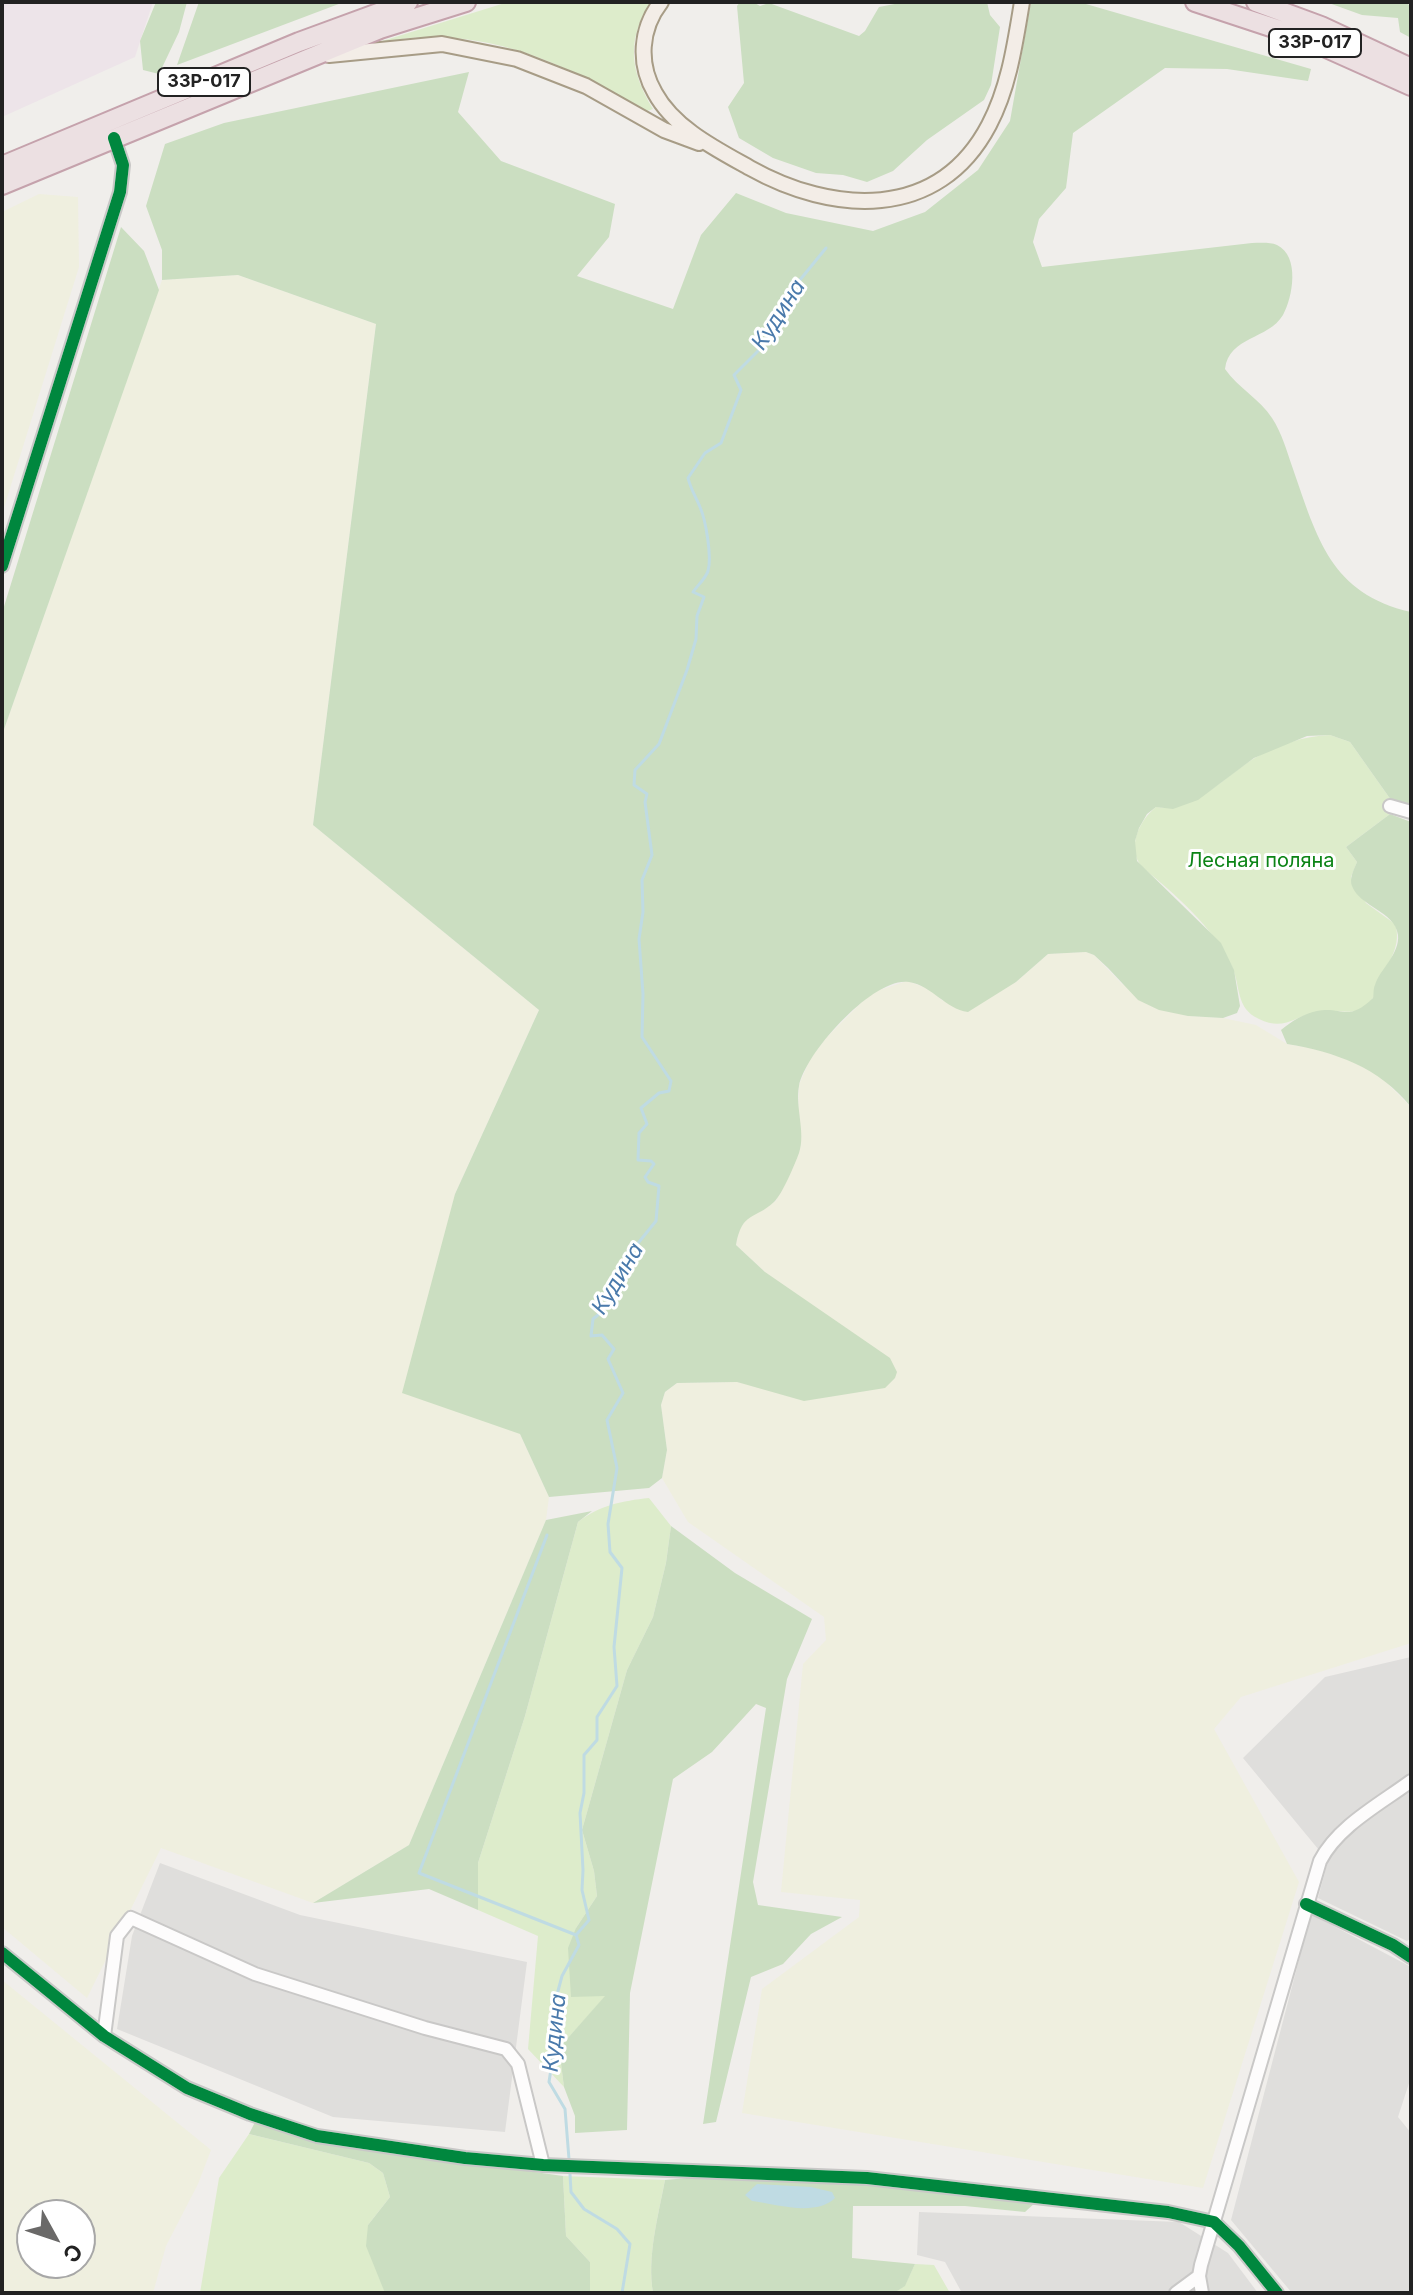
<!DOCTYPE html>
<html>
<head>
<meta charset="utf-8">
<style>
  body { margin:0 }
  #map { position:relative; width:1413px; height:2295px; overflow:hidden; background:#f0eeeb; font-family:Inter,sans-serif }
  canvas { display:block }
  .frame { position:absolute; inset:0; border:4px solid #222; pointer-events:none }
  .north { position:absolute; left:16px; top:2199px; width:80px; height:80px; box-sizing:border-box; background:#fff; border:2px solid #a7a7a7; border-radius:50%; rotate:130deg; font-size:22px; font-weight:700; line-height:32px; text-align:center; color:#222 }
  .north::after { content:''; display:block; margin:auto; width:28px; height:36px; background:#6a6968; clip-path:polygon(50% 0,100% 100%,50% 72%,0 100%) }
</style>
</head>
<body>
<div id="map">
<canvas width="1413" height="2295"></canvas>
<div class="frame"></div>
<div class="north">С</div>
</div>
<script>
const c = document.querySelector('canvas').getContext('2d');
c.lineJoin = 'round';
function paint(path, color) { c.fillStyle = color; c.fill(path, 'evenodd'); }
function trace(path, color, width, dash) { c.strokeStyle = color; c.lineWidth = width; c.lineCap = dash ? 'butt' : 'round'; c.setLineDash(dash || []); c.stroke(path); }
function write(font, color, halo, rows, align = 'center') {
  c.font = font + ' Inter,sans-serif'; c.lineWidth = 6; c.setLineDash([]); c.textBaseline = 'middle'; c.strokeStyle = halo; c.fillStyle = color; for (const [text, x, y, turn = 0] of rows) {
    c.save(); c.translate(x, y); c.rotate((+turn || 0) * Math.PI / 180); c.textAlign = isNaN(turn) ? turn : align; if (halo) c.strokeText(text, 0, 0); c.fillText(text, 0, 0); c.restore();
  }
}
const residential = new Path2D(`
  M1411,1657V1938L1407,1941L1318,1898L1328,1861L1243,1758L1325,1677Z
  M160,1863L300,1915L527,1962L505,2132L333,2117L117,2029L132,1936Z
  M1311,1914L1411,1967V2077L1398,2117L1411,2133V2293H1292L1231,2220Z
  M919,2212L1179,2222L1228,2253L1258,2293H962L945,2262L917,2255Z`);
const industrial = new Path2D(`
  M2,2H153L135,57L2,117Z`);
const farmland = new Path2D(`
  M39,194L78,197L79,267L2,514V212Z
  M238,275L376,324L313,825L539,1010L455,1194L520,1434L549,1497L546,1520L409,1845L313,1903L161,1848L87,1998L2,1927V735L162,280Z
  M1086,952L1094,955L1122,984L1188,1016L1223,1018L1256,1025L1287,1044L1322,1050L1351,1061L1378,1074L1411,1107V1643L1241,1697L1214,1729L1299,1882L1203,2188L742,2113L762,1989L859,1917L860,1900L781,1892L803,1664L826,1640L824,1617L688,1522L662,1478L667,1450L661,1405L665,1392L677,1383L737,1382L759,1387L765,1272L736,1245L739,1228L752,1214L776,1201L798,1115L799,1085L810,1059L826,1038L871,993L907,981L929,989L943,1001L1016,982L1048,954Z
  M2,1980L211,2150L198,2184L166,2246L153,2293H2ZM32,2215H80V2263H32Z`);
const grass = new Path2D(`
  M508,2H651C626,40 630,71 653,109L647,111C575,71 511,36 426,37C409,37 392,41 376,43Z
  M1330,735L1350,742L1391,800L1390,814L1346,847L1357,862L1351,877L1366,903L1395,924C1402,944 1389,964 1378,980C1374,986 1376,992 1373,998C1359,1021 1336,1007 1317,1012C1293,1017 1284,1031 1259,1019C1235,1008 1241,986 1232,967C1214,928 1175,894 1142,867C1126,848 1139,821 1156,807C1194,812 1223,778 1253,759C1276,745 1304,736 1330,735Z
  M649,1498L671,1526L666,1563L653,1617L627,1670L582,1830L594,1871L597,1896L576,1928L606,1996L559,2048L564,2087L528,2049L538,1936L478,1910V1863L525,1716L578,1522C600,1505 622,1501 649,1498Z
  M249,2134L369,2163L383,2173L390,2197L368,2225L385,2293H200L219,2178Z
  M563,2176L665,2180C658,2217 647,2256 653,2293H590V2262L566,2236Z
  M915,2264L934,2265L950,2293H894L905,2285Z`);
const forest = new Path2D(`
  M156,2H187L179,32L159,74L143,70L140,41Z
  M199,2H344L177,65Z
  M740,2H753L760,6L769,3L859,36L865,31L879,7L905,2H987L990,15L1000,27L991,85L984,100L927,140L893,171L867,182L843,175L816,173L773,158L739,138L728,107L744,83L737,6Z
  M1031,2H1079L1311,69L1308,81L1227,69L1165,68L1073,133L1066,188L1039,219L1033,242L1042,267L1252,243C1260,243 1270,242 1277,245C1300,256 1293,297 1283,315C1268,340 1229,336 1225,369C1238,388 1260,399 1272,418C1282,433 1287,452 1293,469C1317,538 1331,594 1411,612V806L1391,800L1350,742L1330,735L1307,736L1254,758L1198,800L1173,809L1156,807L1147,814L1139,828L1135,841L1137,861L1221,943L1234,970L1240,1006L1237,1013L1223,1018L1188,1016L1159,1010L1138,1000L1108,968L1094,955L1086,952L1048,954L1016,982L968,1012C945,1009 933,986 909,982C874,976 805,1053 799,1086C795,1107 806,1133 799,1153C795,1164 782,1195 774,1202C755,1220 742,1211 736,1245L765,1272L890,1358L897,1372L895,1378L885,1388L804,1401L737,1382L677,1383L665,1392L661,1405L667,1450L662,1478L649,1488L549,1497L520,1434L402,1393L455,1194L539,1010L313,825L376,324L238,275L162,280V250L146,206L165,144L224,123L469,72L458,112L501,161L615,204L609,237L577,276L673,309L701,235L736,193L786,213L873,231L925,212L978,170L1010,121Z
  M1326,2H1406L1411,7V38L1400,32L1398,18L1362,15Z
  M121,227L144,251L159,290L2,735V613Z
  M1390,814L1411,822V1107C1379,1067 1335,1052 1287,1044L1281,1030C1292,1021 1303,1014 1317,1011C1343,1006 1347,1023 1373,998C1374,994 1373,989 1375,985C1380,969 1400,954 1398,935C1395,911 1360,907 1352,886C1349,879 1354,869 1357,862L1346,847Z
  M592,1511L578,1522L525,1716L478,1863V1910L429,1889L313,1903L409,1845L546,1520Z
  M671,1526L735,1573L812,1619L787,1679L753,1882L758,1905L842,1917L811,1934L783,1964L751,1977L716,2122L703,2124L766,1708L756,1704L712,1752L673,1779L630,1993L627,2130L575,2133V2116L564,2087L559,2048L605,1996L571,1997L568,1948L576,1928L597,1896L594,1871L582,1830L627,1670L653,1617L666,1563Z
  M256,2120L317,2141L563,2176L566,2236L590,2262V2293H385L366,2246L368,2225L390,2197L383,2173L369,2163L249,2134Z
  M687,2178L893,2183L1036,2202L1025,2212L965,2206H853L852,2258L915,2264L905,2286L894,2293H653C647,2256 658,2217 665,2180Z`);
const water = new Path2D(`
  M757,2184L811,2187L832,2192L835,2198C816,2217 775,2204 752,2201L745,2195Z`);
const stream = new Path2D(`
  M547,1535L419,1873L576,1935
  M569,2159L565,2109L549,2082L555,2043L554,2006L562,1976L579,1945L576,1935L589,1920L582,1890L583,1870L580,1813L584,1793V1755L597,1740V1717L617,1686L614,1647L622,1568L610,1552L608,1524L617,1468L607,1420L623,1393L608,1359L614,1349L602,1335L591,1336L593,1319L604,1310L626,1258L656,1221L659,1186L648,1182L645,1177L654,1164L651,1161L638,1160L639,1133L647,1124L641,1108L659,1093L669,1091L671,1081L642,1037L643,994L639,939L643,912L642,880L652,855L645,802L647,794L634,785L635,770L659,744L687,670L696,639L697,616L704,597L693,592C697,586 706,578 708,571C712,557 706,521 700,507C696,497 691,490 688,478L705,453L721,443L741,390L734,375L765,344L782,302L826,248
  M570,2174L571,2192L584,2209L617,2229L630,2244L622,2293`);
const minor = new Path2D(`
  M2,566L120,192L123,165L114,138
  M1390,806L1411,812
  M1306,1904L1393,1945L1411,1957
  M2,1953L104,2036L187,2088L250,2114L317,2136L465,2158L543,2165L867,2178L1168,2212L1214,2222L1239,2246L1277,2293
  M104,2036L117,1936L131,1918L255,1974L425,2028L506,2049L518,2064L543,2165
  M1176,2293L1199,2276
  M1202,2293L1199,2276L1201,2265L1320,1861C1338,1826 1380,1804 1411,1781`);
const major = new Path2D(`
  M661,2C640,29 638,64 655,93C674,128 716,149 750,168C832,214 938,222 989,125C1009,87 1015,44 1022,2
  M329,55L442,44L517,59L586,86L664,130L699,143`);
const highway = new Path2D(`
  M1195,2L1304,38L1411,86
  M1256,2L1321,26L1411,68
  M2,166L299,42L408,2
  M2,185L380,29L466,2`);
const cycleway = new Path2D(`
  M2,566L120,192L123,165L114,138
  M1306,1904L1393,1945L1411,1957
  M2,1953L104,2036L187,2088L250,2114L317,2136L465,2158L543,2165L867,2178L1168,2212L1214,2222L1239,2246L1277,2293`);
const shields = [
  [1315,43,92],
  [204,82,92]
];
const shieldNames = [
  ["33Р-017",1315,43],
  ["33Р-017",204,82]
];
const parkNames = [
  ["Лесная поляна",1261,861]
];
const waterNames = [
  ["Кудина",779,315,-57],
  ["Кудина",618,1279,-59],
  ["Кудина",555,2033,-84]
];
paint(residential, '#dfdedc');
paint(industrial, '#ede4e9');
paint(farmland, '#efefdf');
paint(grass, '#ddeccb');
paint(forest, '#cbdec1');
paint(water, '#bfdbe3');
trace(stream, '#bfdbe3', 3);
trace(minor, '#c9c8c7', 16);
trace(major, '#a79c86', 18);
trace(highway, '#c5a2ac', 22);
trace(minor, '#fdfcfc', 12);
trace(major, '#f3ede7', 14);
trace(highway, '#ece0e2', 18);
trace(cycleway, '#00873e', 12);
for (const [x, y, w] of shields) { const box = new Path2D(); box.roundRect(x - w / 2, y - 14, w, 28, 6); c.fillStyle = '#fff'; c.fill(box); trace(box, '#222', 2); }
write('bold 18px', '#222', null, shieldNames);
write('20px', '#0c8416', '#fff', parkNames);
write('italic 22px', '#4a7aab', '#fff', waterNames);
</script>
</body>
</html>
